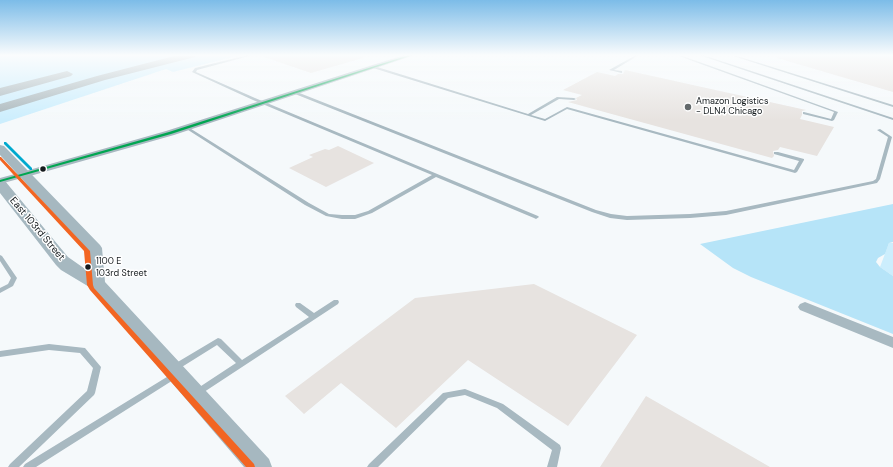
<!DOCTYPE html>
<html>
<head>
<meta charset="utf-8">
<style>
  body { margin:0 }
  canvas { display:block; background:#f5f9fb }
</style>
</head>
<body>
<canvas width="893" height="467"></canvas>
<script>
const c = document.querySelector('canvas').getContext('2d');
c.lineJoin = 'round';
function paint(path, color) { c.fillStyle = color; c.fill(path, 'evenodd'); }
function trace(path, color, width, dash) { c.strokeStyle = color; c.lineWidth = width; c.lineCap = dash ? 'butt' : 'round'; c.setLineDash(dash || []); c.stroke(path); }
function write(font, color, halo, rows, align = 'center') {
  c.font = font + ' "DM Sans",sans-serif'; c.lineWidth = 3; c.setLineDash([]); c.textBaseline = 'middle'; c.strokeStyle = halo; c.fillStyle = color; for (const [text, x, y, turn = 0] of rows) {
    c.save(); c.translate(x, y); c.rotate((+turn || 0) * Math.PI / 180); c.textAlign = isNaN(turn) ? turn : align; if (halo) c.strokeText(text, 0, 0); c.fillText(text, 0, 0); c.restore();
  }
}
const green = new Path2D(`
  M0,55H241L173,72L166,69L0,124Z
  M889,243H893V276L880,267Z`);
const forest = new Path2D(`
  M893,204V242L889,243L885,254L878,258L876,262L880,267L893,276V334L751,277L733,268L700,244Z`);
const building = new Path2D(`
  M265,55H363V58L311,73L264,57Z
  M777,55H893V92L777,58Z
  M625,70L806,110L802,111V115L800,119L834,127L817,156L780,147L778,150L773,151L774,156L772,158L568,102L577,100L576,98L582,95L563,90L597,72L615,76L618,74H623Z
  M338,146L374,163L326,187L289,168L313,157L309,155L325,149L329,150Z
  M534,284L637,335L568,426L468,360L396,428L341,383L304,414L285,396L415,298Z
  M646,396L770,467H600Z`);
const service = new Path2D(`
  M248,55H253L197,70L196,72L255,98L538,216L539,217L536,219L534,218L436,177L372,213L355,219H342L326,216L305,205L185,128L188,127L309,203L329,214L342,215H355L368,211L432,175L253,100L192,72L195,68Z
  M636,55H639L614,70L622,71V73L609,70Z
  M676,55H680L838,112L834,120L832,121L803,114V112H804L831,119L834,112Z
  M699,55H703L893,118V120Z
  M730,55H734L893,105V107Z
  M374,66L528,114L557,97L574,98L576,99L574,100L559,99L531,115L545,119L567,107L794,170L799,161L774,154V152H778L804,159V160L797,172L795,173L567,109L545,121L373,68V66Z
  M295,92H297L596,210L611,214L627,216L690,214L726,211L873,181L876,179L888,137L877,130L880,129L892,137L880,179L877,183L726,215L690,218L627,220L610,218L592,212L295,94Z
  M0,255L2,256L17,278L13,286L0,293V288L8,284L11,278L0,261Z
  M334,300H338L339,302L338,304L201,394L198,395L195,394L194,392L195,390L236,363L217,345L177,370L174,371L171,370L170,368L171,366L218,338L221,339L242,360L309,317L296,307L295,305L296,303H300L314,313Z
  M49,344L85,348L101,367L95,393L94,395L19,467H8L10,464L87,391L93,368L80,353L49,350L0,357V351Z
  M175,372L178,373L179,375L178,377L36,467H23L25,464Z
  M465,389L503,404L560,445L561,448L557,467H547L552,450L497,408L465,395L448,398L378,467H367L369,464L443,393Z`);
const minor = new Path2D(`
  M26,171L31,174L29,176L0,184V178Z
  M805,302L893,337V348L800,310L798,307L800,304Z`);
const tertiary = new Path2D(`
  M404,55H415L174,135L30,176H22L20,174L22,172L166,131Z`);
const secondary = new Path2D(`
  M0,145L4,146L100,245L102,248L105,282L269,459L272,467H244L91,288L61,270L56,265L0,193V180L5,181L68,257L88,271L86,249L0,155Z`);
const motorway = new Path2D(`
  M178,55H196L195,57L105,80L0,112V104L97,76Z
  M67,71L73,74L71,76L0,96V88Z`);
const bus1 = new Path2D(`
  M409,55H413L171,134L0,182V180L169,132Z`);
const bus2 = new Path2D(`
  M0,157H1L89,250L90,251L93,285L94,288L254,464L255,467H246L90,290L87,285L84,251L0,160Z`);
const bus3 = new Path2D(`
  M4,142H6L32,168V170H30L4,144Z`);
const markers = [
  [688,107,4,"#63696b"],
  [43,169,3.5,"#151b1e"],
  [88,267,3.5,"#151b1e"]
];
const farPoinames = [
  ["Amazon Logistics",696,102],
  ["- DLN4 Chicago",696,112]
];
const busNames = [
  ["1100 E",96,262],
  ["103rd Street",96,274]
];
const streetNames = [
  ["East 103rd Street",37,229,50]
];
paint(green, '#cceefd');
paint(forest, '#b6e4f8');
paint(building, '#e7e3e0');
paint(service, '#a8b9c1');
paint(minor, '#a8b9c1');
paint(tertiary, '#a8b9c1');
paint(secondary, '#a6b8c0');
paint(motorway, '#a9b7bc');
paint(bus1, '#00a651');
paint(bus2, '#f26522');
paint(bus3, '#00a9ce');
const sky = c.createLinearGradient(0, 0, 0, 120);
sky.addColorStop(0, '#7cbce8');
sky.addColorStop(0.46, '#fafcfd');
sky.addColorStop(1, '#fafcfd00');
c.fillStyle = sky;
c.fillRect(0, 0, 893, 120);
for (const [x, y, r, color] of markers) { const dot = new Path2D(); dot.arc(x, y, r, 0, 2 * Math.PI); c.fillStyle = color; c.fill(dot); trace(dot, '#fff', 1.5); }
write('9px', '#151b1e', '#fff', farPoinames, 'left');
write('9px', '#151b1e', '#fff', busNames, 'left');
write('10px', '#151b1e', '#fff', streetNames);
</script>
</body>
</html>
